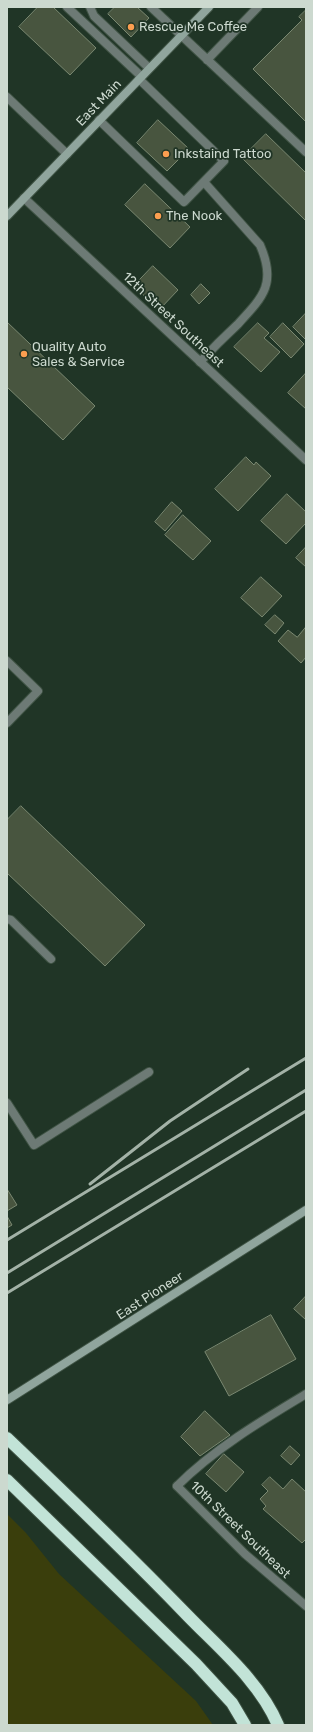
<!DOCTYPE html>
<html>
<head>
<meta charset="utf-8">
<style>
  body { margin:0 }
  #map { position:relative; width:313px; height:1732px; overflow:hidden; background:#203526; font-family:Rubik,sans-serif }
  canvas { display:block }
  .frame { position:absolute; inset:0; border:8px solid #ccd9cf; pointer-events:none }
</style>
</head>
<body>
<div id="map">
<canvas width="313" height="1732"></canvas>
<div class="frame"></div>
</div>
<script>
const c = document.querySelector('canvas').getContext('2d');
c.lineJoin = 'round';
function paint(path, color) { c.fillStyle = color; c.fill(path, 'evenodd'); }
function trace(path, color, width, dash) { c.strokeStyle = color; c.lineWidth = width; c.lineCap = dash ? 'butt' : 'round'; c.setLineDash(dash || []); c.stroke(path); }
function write(font, color, halo, rows, align = 'center') {
  c.font = font + ' Rubik,sans-serif'; c.lineWidth = 3.5; c.setLineDash([]); c.textBaseline = 'middle'; c.strokeStyle = halo; c.fillStyle = color; for (const [text, x, y, turn = 0] of rows) {
    c.save(); c.translate(x, y); c.rotate((+turn || 0) * Math.PI / 180); c.textAlign = isNaN(turn) ? turn : align; if (halo) c.strokeText(text, 0, 0); c.fillText(text, 0, 0); c.restore();
  }
}
const green = new Path2D(`
  M8,1515L26,1533L59,1574L196,1701L213,1725H7Z`);
const building = new Path2D(`
  M38,7H53L96,48L70,75L19,27Z
  M115,7H137L149,18L131,37L108,14Z
  M306,10V122L253,69L302,20L299,17Z
  M158,120L189,149L167,171L137,143Z
  M266,134L306,173V221L242,158Z
  M145,184L190,227L170,248L125,205Z
  M153,266L178,290L159,310L134,286Z
  M201,284L210,293L199,304L191,295Z
  M306,313V340L293,327Z
  M7,322L95,406L63,440L7,387Z
  M258,323L269,333L264,338L280,352L261,372L234,347Z
  M283,323L304,344L291,358L270,337Z
  M306,373V409L288,393Z
  M246,457L254,465L256,462L271,476L238,511L215,489Z
  M287,494L306,512V523L286,544L261,521Z
  M172,502L182,511L165,531L155,522Z
  M183,515L211,541L193,560L165,535Z
  M306,547V567L296,558Z
  M261,577L282,596L262,617L241,598Z
  M275,615L284,623L275,634L265,625Z
  M306,627V657L301,663L278,641L288,630L297,637Z
  M21,806L145,925L105,966L7,873V820Z
  M7,1189L17,1205L7,1211Z
  M7,1216L12,1225L7,1228Z
  M306,1296V1320L294,1309Z
  M271,1315L296,1359L229,1396L205,1352Z
  M205,1411L230,1435L200,1456L181,1437Z
  M290,1446L300,1455L291,1465L281,1456Z
  M224,1454L244,1472L226,1492L206,1474Z
  M270,1477L283,1489L292,1479L306,1492V1539L302,1543L263,1509L266,1506L260,1499L268,1491L262,1485Z`);
const lane = new Path2D(`
  M67,7L141,76
  M90,7L94,16L149,68
  M151,7L306,152
  M207,60L258,7
  M7,97L67,154
  M99,120L184,202L224,161L139,79
  M200,362C212,349 224,337 237,325C263,297 277,284 260,245L204,182
  M7,661L38,691L7,723
  M7,919L11,920L51,959
  M7,1103L34,1145L149,1072
  M177,1486C214,1449 261,1421 306,1394`);
const street = new Path2D(`
  M24,198L306,460
  M177,1486L245,1554L306,1606`);
const secondary = new Path2D(`
  M7,216L209,7
  M7,1400L306,1210`);
const highway = new Path2D(`
  M7,1438C68,1496 129,1555 188,1616C220,1649 260,1682 278,1725
  M7,1480L196,1664L232,1703L245,1725`);
const rail = new Path2D(`
  M90,1184L170,1121L248,1069
  M7,1240L306,1058
  M7,1273L306,1090
  M7,1293L306,1111`);
const markers = [
  [131,27,4,"#fb9e50"],
  [166,154,4,"#fb9e50"],
  [158,216,4,"#fb9e50"],
  [24,354,4,"#fb9e50"]
];
const poiNames = [
  ["Rescue Me Coffee",139,27],
  ["Inkstaind Tattoo",174,154],
  ["The Nook",166,216],
  ["Quality Auto",32,347],
  ["Sales & Service",32,362]
];
const streetNames = [
  ["East Main",99,103,-46],
  ["12th Street Southeast",173,320,43],
  ["East Pioneer",150,1296,-33],
  ["10th Street Southeast",240,1530,44]
];
paint(green, '#3a3e0c');
paint(building, '#48553f');
trace(building, '#7a8871', 1);
trace(lane, '#3f5344', 10);
trace(street, '#3f5344', 10);
trace(secondary, '#3f5344', 10);
trace(highway, '#3f5344', 14);
trace(lane, '#6d7a75', 8);
trace(street, '#6d7a75', 8);
trace(secondary, '#90a59d', 8);
trace(highway, '#c2e3d7', 12);
trace(rail, '#a3b2a7', 3);
for (const [x, y, r, color] of markers) { const dot = new Path2D(); dot.arc(x, y, r, 0, 2 * Math.PI); c.fillStyle = color; c.fill(dot); trace(dot, '#203526', 1.5); }
write('13px', '#ccd9cf', '#203526', poiNames, 'left');
write('13px', '#ccd9cf', '#203526', streetNames);
</script>
</body>
</html>
